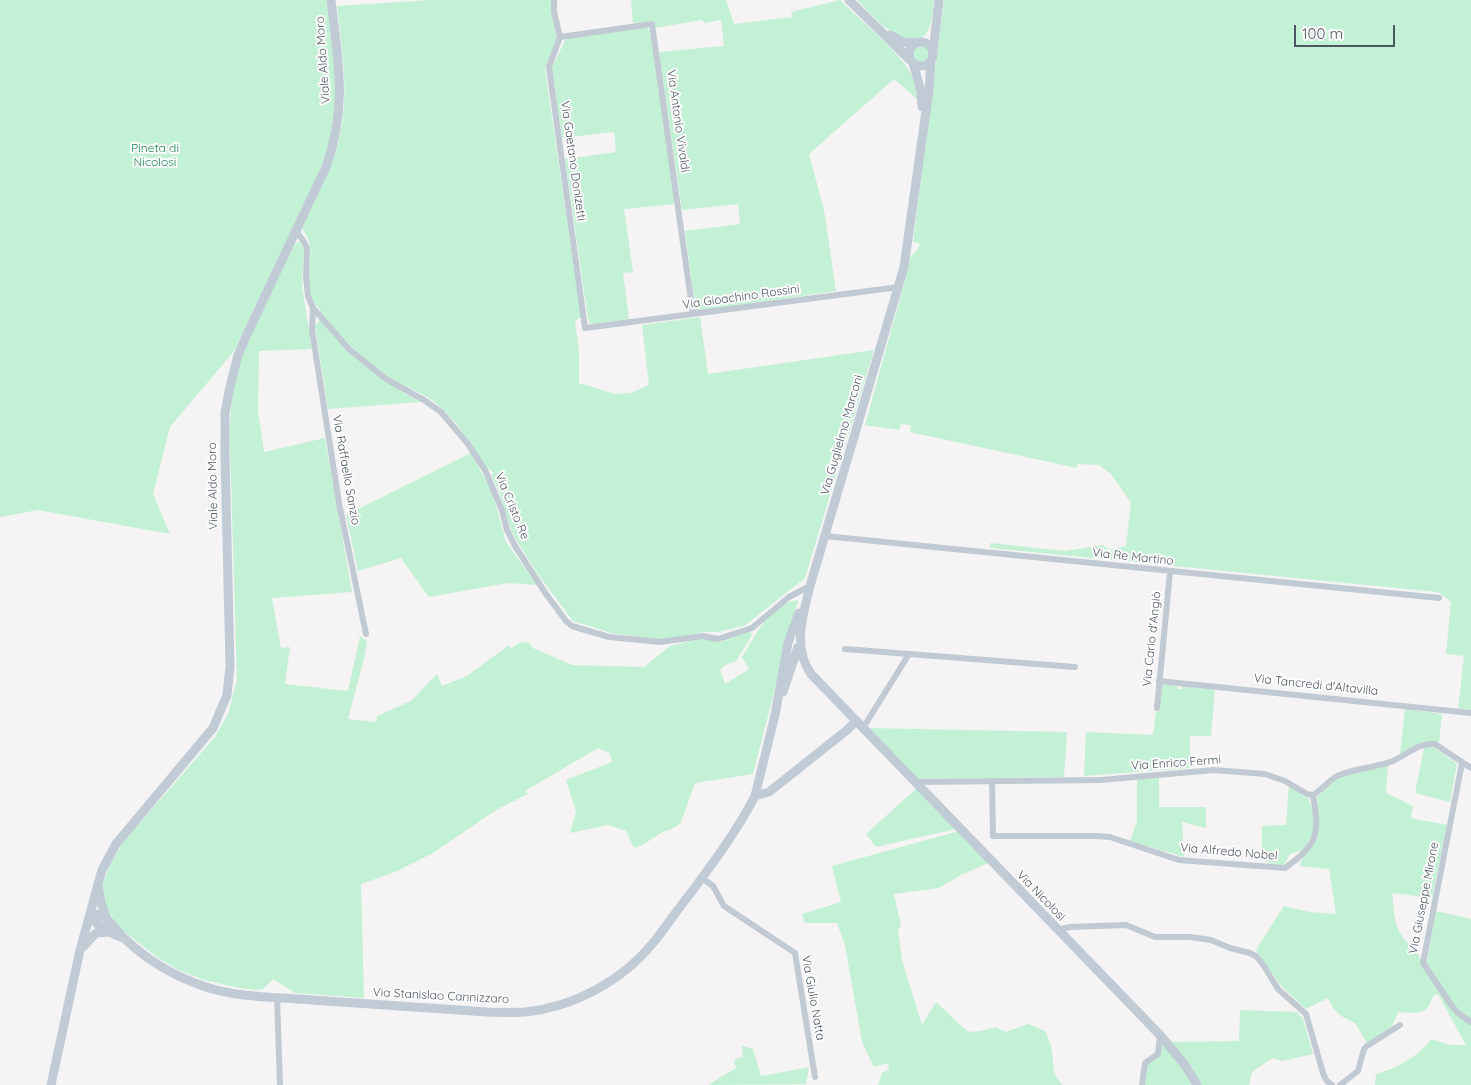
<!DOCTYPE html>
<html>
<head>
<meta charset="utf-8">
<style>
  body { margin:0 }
  #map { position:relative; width:1471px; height:1085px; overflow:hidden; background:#f5f3f3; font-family:Quicksand,sans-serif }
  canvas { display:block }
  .scale { position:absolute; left:1294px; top:25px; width:101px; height:22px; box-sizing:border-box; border:2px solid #4a5661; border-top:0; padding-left:6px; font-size:15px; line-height:18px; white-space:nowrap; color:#4a5661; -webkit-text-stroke:4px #fff; paint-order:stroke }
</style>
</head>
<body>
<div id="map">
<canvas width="1471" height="1085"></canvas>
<div class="scale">100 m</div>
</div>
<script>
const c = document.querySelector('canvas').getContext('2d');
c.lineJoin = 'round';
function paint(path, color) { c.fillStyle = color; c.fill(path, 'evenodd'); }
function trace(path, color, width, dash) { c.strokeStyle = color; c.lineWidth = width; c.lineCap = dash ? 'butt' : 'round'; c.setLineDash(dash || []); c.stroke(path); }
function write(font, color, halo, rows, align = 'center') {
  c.font = font + ' Quicksand,sans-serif'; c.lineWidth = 4; c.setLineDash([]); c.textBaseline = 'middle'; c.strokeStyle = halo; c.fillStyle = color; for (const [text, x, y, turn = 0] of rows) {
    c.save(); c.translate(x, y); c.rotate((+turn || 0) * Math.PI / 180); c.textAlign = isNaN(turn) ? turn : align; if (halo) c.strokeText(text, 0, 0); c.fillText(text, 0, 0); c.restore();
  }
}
const green = new Path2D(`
  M0,0H327C331,36 339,74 336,111C334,131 327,151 320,170L234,351L170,427L153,494L170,534L38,510L0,517Z
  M431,0H552L558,38L545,69L581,317L575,321L579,352V383L615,394L631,393L649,385L642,325L700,317L708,374L874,350L805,578L744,626L718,632H704L661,640L611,633L573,621L537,573L512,533L499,492L491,475L493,474L491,470L488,469C472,445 456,419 433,401C420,391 403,386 389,377C361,358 336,333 316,305C303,288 312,264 310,245C309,239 305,233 302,228C314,201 329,175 337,147C351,100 342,53 337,6Z
  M631,0H726L734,24L792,17L791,12L840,0C860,20 898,50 911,74C915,82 917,91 918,100L894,79L809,154L824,210L836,291L696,312L685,231L740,224L738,204L682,210L659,52L724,46L721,20L705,23L701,20L655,28L654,21L633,23Z
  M857,0H934C933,9 932,26 926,34C906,56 870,13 857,0Z
  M944,0H1471V710L1458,708L1464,656L1446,654L1451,602L1438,592L990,548V543L1065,551L1103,545L1109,550L1126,546L1131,503L1111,474L1099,465L1077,464V468L910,432L911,425L901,424L899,430L865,425L907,273L911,256L917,250L920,244L913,241Z
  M646,27L650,30L675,204L624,209L633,272L623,273L629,319L594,324L590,323L588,319L565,159L616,152L614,132L562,138L552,68L566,38Z
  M913 54a8 8 0 1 1 16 0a8 8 0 1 1-16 0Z
  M298,242H300L304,249L302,286L312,349L259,351L258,411L264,452L325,438L352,592L272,598L281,648L290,647L285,684L348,691L360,636L367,641L364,659L348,719L376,722L377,716L411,701L437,674L442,686L467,676L509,645L511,649L519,643L528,642L533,648L572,665L644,667L670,646L703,638L720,642L749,631L752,635L736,661L725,665L720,670L725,684L749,669L742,657C756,636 769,603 798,600L753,774L695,783L681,822C675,830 667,829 659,834C650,840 644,845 634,848L626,831L608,825L570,833L576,811L566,780L612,762L610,753L598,748L525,791L528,794L496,810L433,853L395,872L361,884L364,998L295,993L273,979L263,989L256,990L239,988L204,980L179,970L158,958L117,926L105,905L102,887L110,864L124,841L215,737L228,714L237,680L230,446C230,420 230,392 239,366C252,325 276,283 295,244Z
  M320,320C351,355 379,381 421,402L328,409L315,326Z
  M471,453L493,494L506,542L537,585L508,583L429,597L401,558L358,571L346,515Z
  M1162,684L1177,686V689H1181L1183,686L1215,690L1211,736H1190V768L1084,776L1086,732L1153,735L1156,712L1159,711Z
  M1405,709L1442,714L1439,743C1426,737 1412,748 1400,754Z
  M869,728L1067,732L1064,777L920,779L916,777Z
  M1430,746L1435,748L1457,764L1450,802L1415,793L1424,748Z
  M1388,765L1386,793L1413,806L1411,818L1447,825L1432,898L1392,893C1394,908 1393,923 1402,936C1411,948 1420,952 1424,968L1471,1024V1085H1375L1376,1074C1396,1069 1419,1056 1431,1039L1450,1045H1466L1438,994L1433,996C1426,1017 1417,1013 1398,1012L1392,1026L1367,1043L1355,1023L1341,1016L1333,1008L1328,998L1306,1009L1281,986L1256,950L1284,906L1309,912L1336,914L1329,869L1300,866C1301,858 1308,853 1312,845C1320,828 1319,816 1317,797C1325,791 1332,781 1341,776C1355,769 1373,771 1388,765Z
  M1159,778V807H1206V828L1182,822L1184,857L1130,841L1137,821V779Z
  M1289,785L1309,799L1314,815L1313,834L1303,850L1290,854L1285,863L1282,865L1270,863L1262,860V826L1286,825Z
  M917,788L956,829L876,847L866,834Z
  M959,831L988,863L961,875L939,888L894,894L901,926L898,929L902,960L922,1025L936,1002L968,1032L981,1031L996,1027L1006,1032L1028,1024L1045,1031C1048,1037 1051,1044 1052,1051C1054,1065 1051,1074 1063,1085H878L882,1073L889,1069L888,1063L874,1067L862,1042L845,945L837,923H805L802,914L841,902L832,866Z
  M1436,911L1471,919V1020L1459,1011L1426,965Z
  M1240,1010L1297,1012L1303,1019L1313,1054L1282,1061L1272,1058L1252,1072L1249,1085H1201L1191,1066L1169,1042L1239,1041Z
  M1161,1041L1183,1068L1193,1085H1144L1145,1070Z
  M742,1046L753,1049L761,1076L809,1067L806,1084L708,1085L736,1068L734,1060L743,1057Z`);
const street = new Path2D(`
  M554,0V12L560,37L549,67L585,328L899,287
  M560,37L652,24L693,314
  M296,232L303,240L307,248L306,277L308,296L313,308L349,349L386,379L424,400L441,412L468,444L485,470L502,510L507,530L515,546L546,594L566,621L572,626L609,637L660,642L703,636L718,639L752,628L789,597L810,586
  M313,308L312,330L339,503L366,634
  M825,536L1439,598
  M845,649L909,654
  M1159,681L1471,713
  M1157,708L1170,572
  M863,728L909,654L1075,667
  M1462,763L1423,963L1452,1006L1458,1013L1471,1022
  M992,781L993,836H1096L1110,837L1179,860L1285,868C1318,844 1320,835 1313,795
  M916,782L1101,780L1214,770L1265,774L1285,781L1307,794L1313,795C1322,790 1328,781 1337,776C1354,768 1375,768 1393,761C1406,755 1420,742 1435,744L1471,768
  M702,878L713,886L724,906L795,953L815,1077
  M1057,930L1070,927L1126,925L1155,937H1190L1211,940L1230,948L1250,953L1256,956L1264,966L1278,989L1306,1014L1323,1073L1326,1080L1332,1085
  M277,997L280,1085
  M1142,1085L1145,1063L1158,1054L1160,1035
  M1340,1085L1358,1071L1364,1049L1367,1046L1400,1025`);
const secondary = new Path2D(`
  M849,0L911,61
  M890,35L903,42L916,43
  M909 54a12 12 0 1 1 24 0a12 12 0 1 1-24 0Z
  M933,52L939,0
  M931,61L929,90L904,267L810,586C803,616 792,646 811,674L1160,1035L1185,1065L1197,1085
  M913,63L921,91L922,107
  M783,692L798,647
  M755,796L775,715L788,643L799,613
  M98,886L101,903L107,919
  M90,914C106,912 115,929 125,939C147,960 174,976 203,986C237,998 276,997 312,1000C370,1004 429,1008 487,1012C499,1012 512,1013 525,1012C574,1007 622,981 653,943C666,927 677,910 690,894C713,863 737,831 755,796L769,792L847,730L856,721
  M90,914C95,926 110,933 121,937
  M83,947L96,933L109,932
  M51,1085L80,950L102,870L116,844L213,728L227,695L230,666L225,456V413L229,391L238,355L248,332L326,167C348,106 338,62 331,0`);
const streetNames = [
  ["Viale Aldo Moro",323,60,-94],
  ["Via Antonio Vivaldi",678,121,82],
  ["Via Gaetano Donizetti",573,161,82],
  ["Via Gioachino Rossini",741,297,-8],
  ["Via Guglielmo Marconi",842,435,-74],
  ["Via Raffaello Sanzio",346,470,80],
  ["Viale Aldo Moro",213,486,-91],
  ["Via Cristo Re",512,506,68],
  ["Via Re Martino",1133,557,6],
  ["Via Carlo d'Angiò",1152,639,-84],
  ["Via Tancredi d'Altavilla",1316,685,6],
  ["Via Enrico Fermi",1176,763,-4],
  ["Via Alfredo Nobel",1229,852,5],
  ["Via Nicolosi",1041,896,46],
  ["Via Giuseppe Mirone",1424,898,-79],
  ["Via Stanislao Cannizzaro",441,996,3],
  ["Via Giulio Natta",813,998,80]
];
const parkNames = [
  ["Pineta di",155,148],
  ["Nicolosi",155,162]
];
paint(green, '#c3f1d5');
trace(street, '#c1cad2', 6);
trace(secondary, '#c1cbd6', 9);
write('12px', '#4a5661', '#fff', streetNames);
write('12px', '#17864f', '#fff', parkNames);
</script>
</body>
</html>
